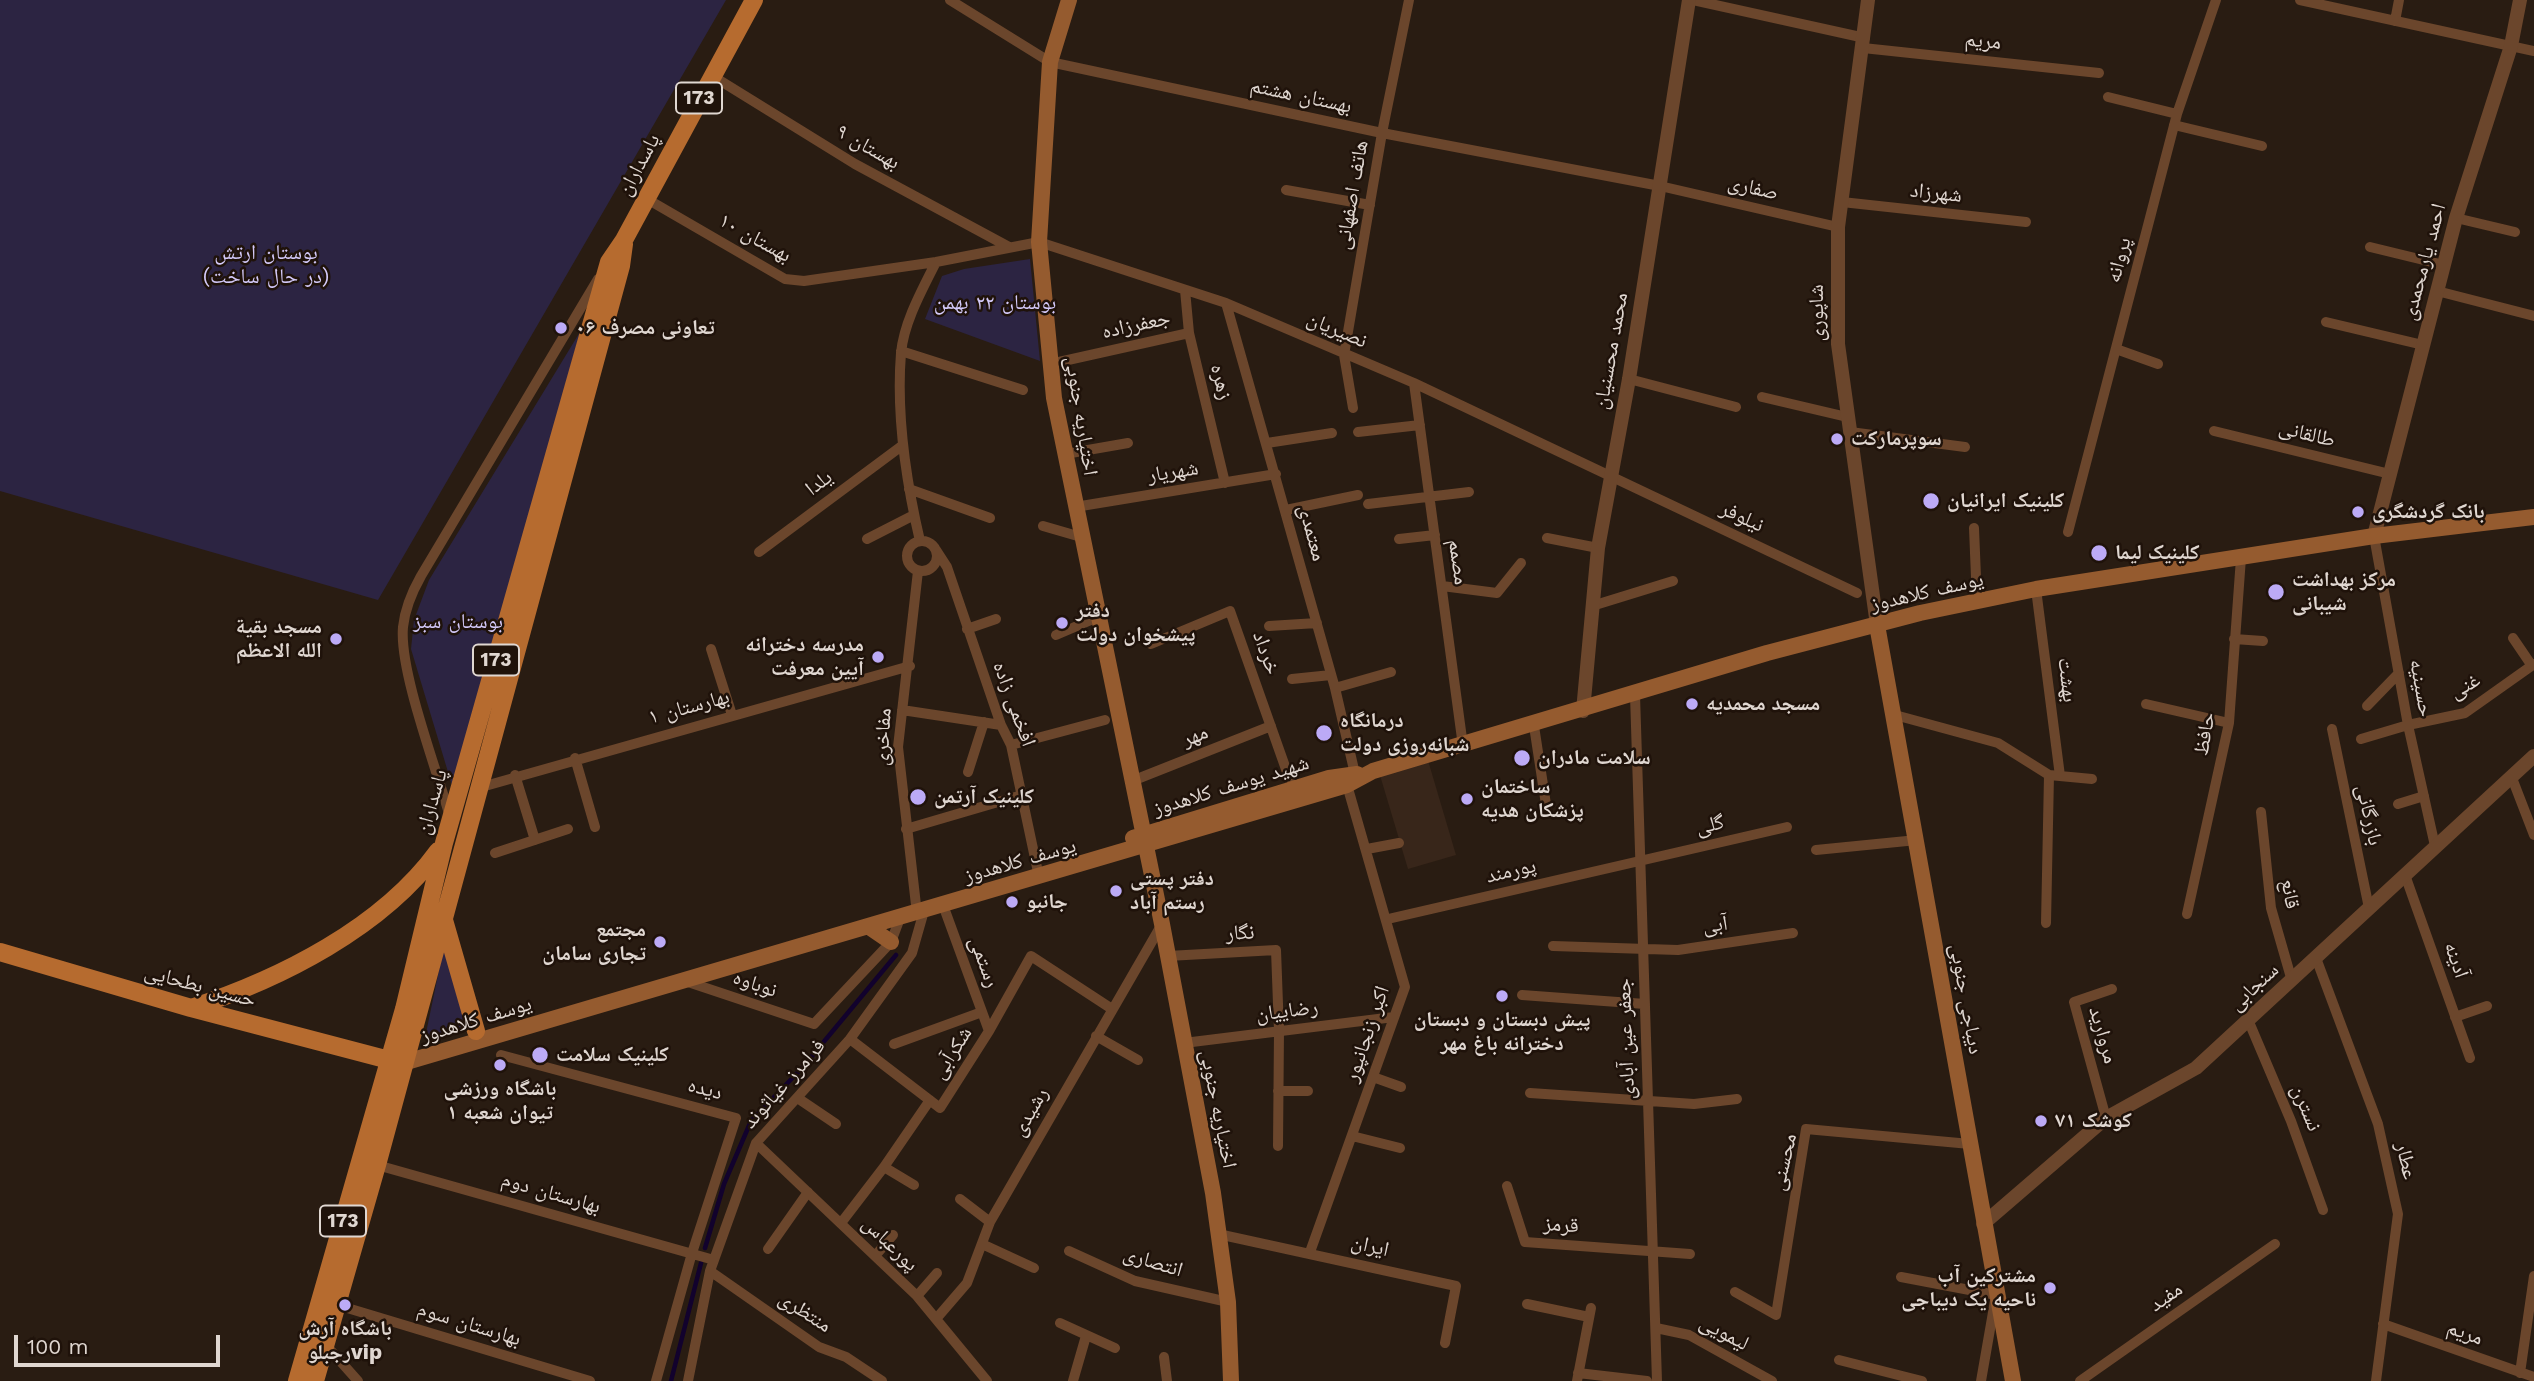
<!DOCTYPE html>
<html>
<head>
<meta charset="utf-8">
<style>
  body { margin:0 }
  #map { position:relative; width:2534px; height:1381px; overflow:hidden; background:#291c12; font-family:"Work Sans",sans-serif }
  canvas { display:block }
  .scale { position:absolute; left:14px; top:1335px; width:206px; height:32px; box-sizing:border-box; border:4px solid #e0d7d1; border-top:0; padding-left:9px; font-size:21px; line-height:24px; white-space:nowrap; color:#e0d7d1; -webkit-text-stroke:5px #1f120a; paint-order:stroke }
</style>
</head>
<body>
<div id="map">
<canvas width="2534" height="1381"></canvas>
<div class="scale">100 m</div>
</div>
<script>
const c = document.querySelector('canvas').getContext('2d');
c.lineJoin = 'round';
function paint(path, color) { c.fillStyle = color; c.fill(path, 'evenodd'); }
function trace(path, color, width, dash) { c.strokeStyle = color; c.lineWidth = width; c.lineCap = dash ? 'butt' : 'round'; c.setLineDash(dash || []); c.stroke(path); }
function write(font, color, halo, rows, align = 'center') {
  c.font = font + ' "Work Sans","Noto Naskh Arabic",sans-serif'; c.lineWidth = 5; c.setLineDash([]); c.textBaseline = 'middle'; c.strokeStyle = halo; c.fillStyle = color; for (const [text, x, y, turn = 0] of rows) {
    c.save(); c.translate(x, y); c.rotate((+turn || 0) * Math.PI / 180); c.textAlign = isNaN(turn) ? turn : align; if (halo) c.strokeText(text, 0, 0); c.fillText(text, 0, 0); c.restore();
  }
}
const built = new Path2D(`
  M1427,757L1456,855L1408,869L1379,772Z`);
const green = new Path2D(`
  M0,0H726L378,600L0,491Z
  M1030,259L1040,361L925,319L942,276L964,269Z
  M580,332L454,792L411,649L414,620L429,580Z
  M445,941L471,1024L425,1038Z`);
const stream = new Path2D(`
  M705,1248L724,1184L751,1121L802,1068L896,955
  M671,1381L701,1263`);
const minor = new Path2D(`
  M950,0L1050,62L1382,133L1660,186L1838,227
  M1693,0L1865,38
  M2300,0L2534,51
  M2395,21L2399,0
  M1863,48L2099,73
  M711,75L855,164L1009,247
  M2108,97L2177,114
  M2174,125L2262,146
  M1286,190L1370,205
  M647,199L785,279L804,281L936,262L1039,242L1226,303L1414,383L1857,593
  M1842,202L2026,222
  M2456,218L2515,232
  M2370,247L2444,265
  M1185,290L1189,333L1225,483
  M2437,291L2534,316
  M1226,303L1335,688L1355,774
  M2326,322L2423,345
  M2116,349L2158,364
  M901,351L1023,390
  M1050,364L1189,333
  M1629,379L1736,407
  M1414,383L1463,746
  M1762,397L1847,417
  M1353,408L1344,355L1382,133L1409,0
  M2214,431L2390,474
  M1358,432L1420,425
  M1850,432L1965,447
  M1267,443L1332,433
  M1065,454L1128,443
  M909,489L990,518
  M1368,504L1469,492
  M1075,507L1276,474
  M1286,510L1358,495
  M1043,526L1081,537
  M1974,528L1977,602
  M2068,532L2177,114L2216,0
  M2374,536L2408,725L2435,846
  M1547,538L1598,548
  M867,539L914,515
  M1399,539L1435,535
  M920,541C906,481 896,415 901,353C904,322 922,290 936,262
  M907 556a15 15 0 1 1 30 0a15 15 0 1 1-30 0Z
  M936,550L947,567L1001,725L1011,745L1039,877
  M759,552L903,445
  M1442,586L1497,593L1521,563
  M2036,589L2060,776
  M1592,606L1673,581
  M1269,626L1317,623
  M967,629L996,619
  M1056,635L1098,617
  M2513,638L2532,666
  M2234,639L2263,641
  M1151,644L1230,611L1293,789
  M711,649L732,715
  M1292,679L1331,675
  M1335,688L1391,672
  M1635,695L1657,1381
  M2146,704L2229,723
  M2367,706L2399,673
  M902,710L1001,725
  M1895,715L1998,743L2049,775L2092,779
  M1534,726L1547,811
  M2332,729L2369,908
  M2361,739L2408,725L2465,713L2534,664
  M1011,745L1105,720
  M575,758L595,827
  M968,772L984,722
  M515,775L535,840
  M2512,778L2534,835
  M1132,781L1271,726
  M478,788L910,666
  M2398,804L2424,796
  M2261,812L2271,908L2292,981
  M450,817C437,770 399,671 403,627C405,608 412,592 421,576L598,279
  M906,829L1022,795
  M1367,849L1399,843
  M1816,850L1917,840
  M495,853L568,829
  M2405,875L2470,1058
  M916,905L898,747L918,571
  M943,905L989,1031
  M2187,914L2229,723L2241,558
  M1388,919L1787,827
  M2046,923L2049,775
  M1553,946L1678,950L1793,933
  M1168,956L1276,950L1279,1031L1278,1146
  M2316,958L2378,1124L2398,1214L2376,1381
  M685,981L814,1024L891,942L900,918
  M1522,995L1645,1004
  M2455,1017L2487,1006
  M2249,1022L2291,1121L2323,1210
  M1096,1036L1138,1060
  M850,1039L940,1108L989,1031L1031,956L1112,1009
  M1184,1043L1394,1017
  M894,1044L982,1012
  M501,1055L736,1118L692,1253L656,1381
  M1373,1077L1401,1087
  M1278,1091H1308
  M1530,1093L1694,1104L1737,1099
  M799,1099L836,1124
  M2106,1118L2074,1002L2112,989
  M1352,1136L1400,1148
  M756,1143L917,1296L987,1381
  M377,1165L714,1260
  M884,1167L914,1185
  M1507,1186L1525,1242L1690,1254
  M960,1199L990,1222
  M841,1223L884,1167L930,1100
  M1218,1234L1456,1286L1445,1343
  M982,1244L1034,1268
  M768,1249L808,1192
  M1069,1251L1135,1281L1228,1302
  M1310,1252L1405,987L1347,785
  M875,1256L893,1235
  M710,1271L819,1347L846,1357L882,1381
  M1901,1277L1996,1295L1981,1381
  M1735,1292L1776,1315L1806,1129L1970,1144
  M917,1296L937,1273
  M334,1304L590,1381
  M1527,1304L1589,1317
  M936,1319L967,1283L990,1222L1162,924
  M1060,1323L1115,1348
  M2383,1324L2534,1377
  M1656,1328L1689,1335L1772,1381
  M325,1344L358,1381
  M1164,1357L1167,1381
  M1839,1360L1922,1381
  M1578,1373L1647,1381
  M2520,1373L2534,1276
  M688,1381L710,1271L756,1143L850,1039L912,953L924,911
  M1073,1381L1086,1336
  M1577,1381L1591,1308
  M2080,1381L2275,1244`);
const tertiary = new Path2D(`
  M1868,0L1838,227V344L1877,625
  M2374,536L2456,218L2511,46L2520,0
  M1583,711L1598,548L1629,379L1689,0
  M1983,1224L2106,1118L2196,1068L2534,756`);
const secondary = new Path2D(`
  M1069,0L1050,62L1039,242L1054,398L1162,924L1213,1193L1228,1302L1231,1381
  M1877,625L2013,1381
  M1133,838L1329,778L1357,774
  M869,927L891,942
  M395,1061L403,1063L1347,785L1373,771L1767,653L1920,613L2036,589L2374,536L2534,517`);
const primary = new Path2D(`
  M444,920L476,1031
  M0,952L191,1008L389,1060
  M191,1008C280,979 382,928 438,851
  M297,1381L404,1009L444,843L609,262L624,240L754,0
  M315,1381L377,1165L621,266L624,244`);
const markers = [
  [561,328,7,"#bcaaf6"],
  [1837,439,7,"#bcaaf6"],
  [1931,501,9,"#bcaaf6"],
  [2358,512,7,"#bcaaf6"],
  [2099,553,9,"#bcaaf6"],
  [2276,592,9,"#bcaaf6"],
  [1062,623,7,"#bcaaf6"],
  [336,639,7,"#bcaaf6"],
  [878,657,7,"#bcaaf6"],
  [1692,704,7,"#bcaaf6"],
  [1324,733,9,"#bcaaf6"],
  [1522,758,9,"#bcaaf6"],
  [918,797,9,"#bcaaf6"],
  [1467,799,7,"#bcaaf6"],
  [1116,891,7,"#bcaaf6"],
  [1012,902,7,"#bcaaf6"],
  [660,942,7,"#bcaaf6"],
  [1502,996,7,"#bcaaf6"],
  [540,1055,9,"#bcaaf6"],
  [500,1065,7,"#bcaaf6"],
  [2041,1121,7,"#bcaaf6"],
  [2050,1288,7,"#bcaaf6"],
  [345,1305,7,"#bcaaf6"]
];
const shields = [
  [699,98,46],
  [496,660,46],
  [343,1221,46]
];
const shieldNames = [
  ["173",699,98],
  ["173",496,660],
  ["173",343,1221]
];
const streetNames = [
  ["مریم",1983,41,6],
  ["بهستان هشتم",1301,96,12],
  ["بهستان ٩",868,147,30],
  ["پاسداران",639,165,-62],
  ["صفاری",1753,188,13],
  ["شهرزاد",1936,193,6],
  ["هاتف اصفهانی",1352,195,-80],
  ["بهستان ١٠",755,238,29],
  ["پروانه",2119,260,-75],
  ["احمد یارمحمدی",2424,262,-75],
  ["شاپوری",1817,313,-91],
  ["جعفرزاده",1136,325,-12],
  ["نصیریان",1337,330,23],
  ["محمد محسنیان",1611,351,-80],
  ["زهره",1221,382,76],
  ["اختیاریه جنوبی",1081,416,81],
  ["طالقانی",2307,434,14],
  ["شهریار",1173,472,-9],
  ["یلدا",819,483,-37],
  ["نیلوفر",1742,517,25],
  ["معتمدی",1312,533,75],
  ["مصمم",1458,562,82],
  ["یوسف کلاهدوز",1927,592,-13],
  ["خرداد",1266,653,70],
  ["بهشت",2067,680,83],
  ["غنی",2465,686,-29],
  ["حسینیه",2421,688,80],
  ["افخمی زاده",1014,704,70],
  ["بهارستان ١",689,707,-15],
  ["حافظ",2205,734,-80],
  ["مهر",1195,736,-22],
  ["مفاخری",883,737,-87],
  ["شهید یوسف کلاهدوز",1231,786,-17],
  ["پاسداران",432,802,-74],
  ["بازرگانی",2369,815,78],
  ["گلی",1710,825,-13],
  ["یوسف کلاهدوز",1020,861,-16],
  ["پورمند",1511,871,-13],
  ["قانع",2290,894,81],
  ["آبی",1715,925,-8],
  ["نگار",1240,933,-3],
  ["آدینه",2456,960,71],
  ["رستمی",984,962,70],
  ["نوباوه",755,984,19],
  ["حسین بطحایی",200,986,15],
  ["سنجابی",2254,987,-43],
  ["دیباجی جنوبی",1966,999,80],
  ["رضاییان",1287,1011,-7],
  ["یوسف کلاهدوز",476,1020,-17],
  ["اکبر زنجانپور",1367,1034,-71],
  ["مروارید",2103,1035,74],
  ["جعفر عین آبادی",1626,1039,-92],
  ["شکرآبی",952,1053,-58],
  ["فرامرز غیاثوند",784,1084,-48],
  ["دیده",705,1089,15],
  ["نسترن",2306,1108,68],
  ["اختیاریه جنوبی",1218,1109,79],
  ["رشیدی",1030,1112,-60],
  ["عطار",2406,1161,78],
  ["محسنی",1784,1162,-77],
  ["بهارستان دوم",551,1193,16],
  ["قرمز",1561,1225,4],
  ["پورعباس",890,1244,44],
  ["ایران",1370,1246,13],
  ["انتصاری",1153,1262,17],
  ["مفید",2166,1297,-35],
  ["منتظری",805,1312,33],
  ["بهارستان سوم",469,1324,17],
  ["لیمویی",1724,1333,28],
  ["مریم",2465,1333,20]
];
const parkNames = [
  ["بوستان ارتش",266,253],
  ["(در حال ساخت)",266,277],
  ["بوستان ۲۲ بهمن",995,303],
  ["بوستان سبز",458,622]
];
const poiNames = [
  ["تعاونی مصرف ۰۶",575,328],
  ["سوپرمارکت",1851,439],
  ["کلینیک ایرانیان",1947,501],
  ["بانک گردشگری",2372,512],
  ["کلینیک لیما",2115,553],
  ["مرکز بهداشت",2292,580],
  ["شیبانی",2292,604],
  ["دفتر",1076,611],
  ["پیشخوان دولت",1076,635],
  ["مسجد بقیة",322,627,"right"],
  ["الله الاعظم",322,651,"right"],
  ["مدرسه دخترانه",864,645,"right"],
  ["آیین معرفت",864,669,"right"],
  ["مسجد محمدیه",1706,704],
  ["درمانگاه",1340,721],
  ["شبانه‌روزی دولت",1340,745],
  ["سلامت مادران",1538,758],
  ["ساختمان",1481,787],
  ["پزشکان هدیه",1481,811],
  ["کلینیک آرتمن",934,797],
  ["دفتر پستی",1130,879],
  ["رستم آباد",1130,903],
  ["جانبو",1026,902],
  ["مجتمع",646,930,"right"],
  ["تجاری سامان",646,954,"right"],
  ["پیش دبستان و دبستان",1502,1020,"center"],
  ["دخترانه باغ مهر",1502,1044,"center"],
  ["کلینیک سلامت",556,1055],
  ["باشگاه ورزشی",500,1089,"center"],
  ["تیوان شعبه ۱",500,1113,"center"],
  ["کوشک ۷۱",2055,1121],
  ["مشترکین آب",2036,1276,"right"],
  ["ناحیه یک دیباجی",2036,1300,"right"],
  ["باشگاه آرش",345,1329,"center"],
  ["رجبلوvip",345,1353,"center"]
];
paint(built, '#38261a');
paint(green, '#2c2442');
trace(stream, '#12022d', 4.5);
trace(minor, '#6b462c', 10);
trace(tertiary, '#6b462c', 14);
trace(secondary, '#955b2f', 16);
trace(primary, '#b66b2f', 18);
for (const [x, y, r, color] of markers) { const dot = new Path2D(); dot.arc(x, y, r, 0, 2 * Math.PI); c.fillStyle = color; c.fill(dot); trace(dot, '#1f120a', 2.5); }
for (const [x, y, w] of shields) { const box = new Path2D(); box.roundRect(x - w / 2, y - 15.5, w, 31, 5); c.fillStyle = '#1f120a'; c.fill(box); trace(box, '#e0d7d1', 2); }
write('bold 19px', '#e0d7d1', null, shieldNames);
write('21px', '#e0d7d1', '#1f120a', streetNames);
write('21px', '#d3c9f9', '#1f120a', parkNames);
write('bold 21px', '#e0d7d1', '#1f120a', poiNames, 'left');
</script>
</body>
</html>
